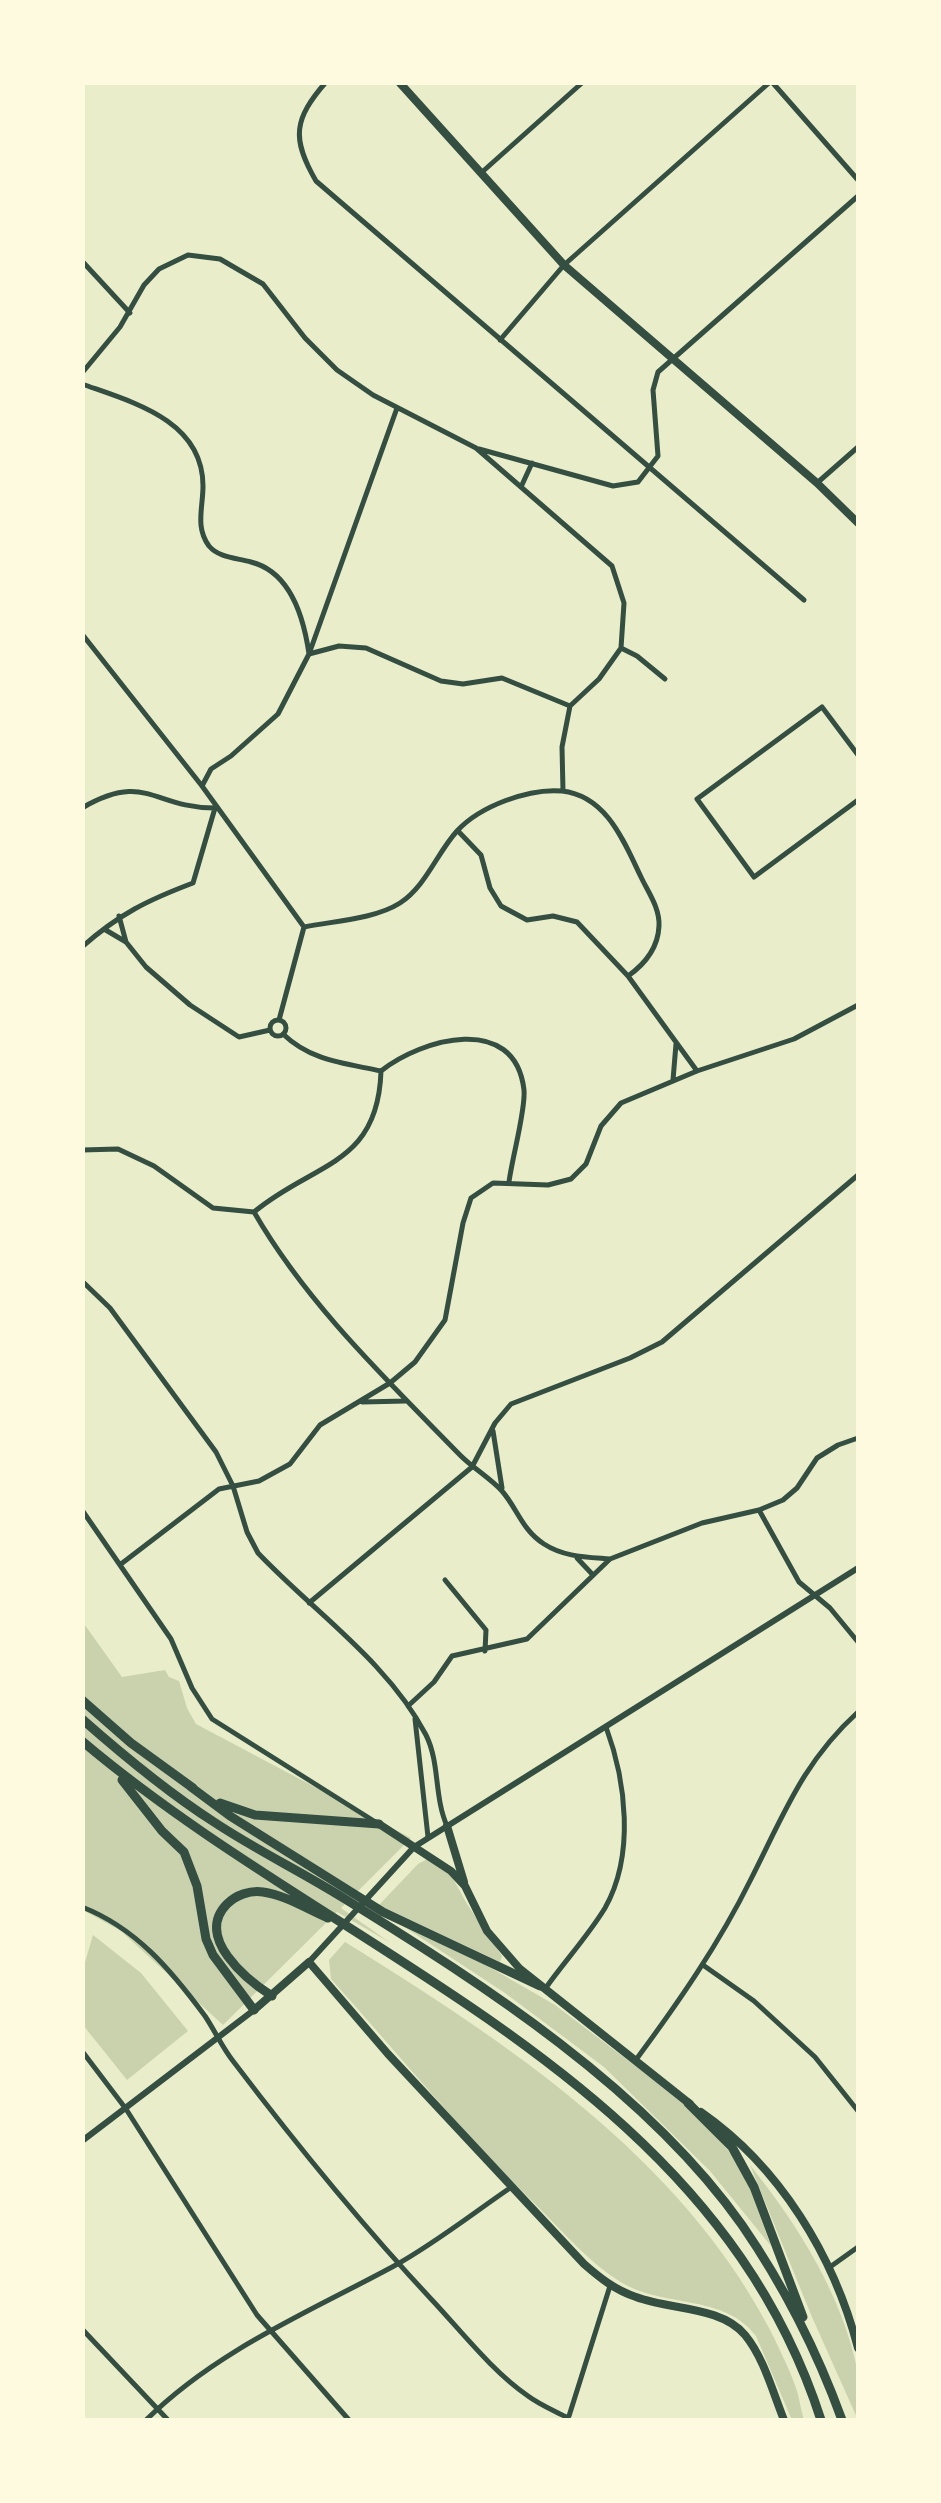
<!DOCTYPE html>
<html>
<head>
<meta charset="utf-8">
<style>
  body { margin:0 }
  #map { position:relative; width:941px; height:2503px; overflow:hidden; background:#e9edc9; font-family:"Exo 2",sans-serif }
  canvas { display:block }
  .frame { position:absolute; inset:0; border:85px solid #fefae0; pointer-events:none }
</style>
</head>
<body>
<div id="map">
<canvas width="941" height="2503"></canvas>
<div class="frame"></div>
</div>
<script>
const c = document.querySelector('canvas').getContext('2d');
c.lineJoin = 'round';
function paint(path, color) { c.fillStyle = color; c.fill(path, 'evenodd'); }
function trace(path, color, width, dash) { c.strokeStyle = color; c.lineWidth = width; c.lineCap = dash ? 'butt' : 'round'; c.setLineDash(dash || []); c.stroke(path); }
const green = new Path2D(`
  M82,1621L122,1677L165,1670L169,1677L179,1681L187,1708L196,1724L411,1838L341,1908L389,1942L337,1912L223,2025L121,1931L83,1910Z
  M429,1858L450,1873L467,1904L502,1956L500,1962L379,1905L418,1864Z
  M394,1920L484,1964L555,2005L692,2109L732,2155L749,2186L771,2246L710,2171L604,2067L505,1993Z
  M93,1935L141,1973L188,2031L127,2080L83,2025V1969Z
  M345,1942C505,2041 679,2156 769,2328C779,2348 790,2370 797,2391C800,2401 801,2411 804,2420H792L756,2336C724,2293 663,2309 619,2281C589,2262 566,2235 541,2210C466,2137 400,2056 331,1979L329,1960Z
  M750,2165C798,2225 843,2296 858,2373C861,2388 859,2405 858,2420L812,2317Z`);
const minor = new Path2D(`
  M326,82C294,119 291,138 316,181L804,600
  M772,82L858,180
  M481,173L583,82
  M82,261L130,313
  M500,340L564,265L770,82
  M82,373L120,327L144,285L159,269L188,255L220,259L263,284L305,338L337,370L373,395L476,448L612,566L624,603L621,648L599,679L570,706L562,747L563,791
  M82,384C132,402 203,420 203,486C203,508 195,527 209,546C219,558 237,558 251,562C291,572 304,619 309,654L339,646L366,648L441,681L463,684L502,678L570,706
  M479,449L613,486L638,482L658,456L653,390L658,372L858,196
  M817,483L858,447
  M521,487L532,463
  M82,634L202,786L304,927L279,1020
  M621,648L637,656L665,679
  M858,755L822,707L697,799L754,877L858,800
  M202,786L211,769L231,756L278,714L309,654L397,408
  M82,808C146,771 153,808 215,808L193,883C148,900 119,914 82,947
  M458,831L481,855L490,888L501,906L527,920L553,916L577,922L628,976L697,1071
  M119,916L126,942
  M304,927C334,921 375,919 400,903C426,886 437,853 457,831C480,806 529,788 562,791C607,796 624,842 641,877C648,892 660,908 659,926C658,948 645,964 628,976
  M104,929L126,942L146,967L190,1005L239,1037L270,1030
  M270 1028a8 8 0 1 1 16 0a8 8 0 1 1-16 0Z
  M283,1034C311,1061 344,1063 381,1071
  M381,1071C421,1039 515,1012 524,1090C526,1109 512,1158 509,1182
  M673,1080L676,1044
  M82,1150L118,1149L154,1166L213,1208L254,1212C314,1162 378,1166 381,1071
  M254,1212C307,1304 387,1380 461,1456C473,1468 490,1478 502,1491C517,1508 522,1530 544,1544C564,1557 586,1557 610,1559
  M82,1281L110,1308L216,1452L233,1486L247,1532L258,1553C314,1612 388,1662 426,1735C440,1763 434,1797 447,1826
  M362,1402L406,1401
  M493,1431L502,1488
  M82,1510L171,1639L192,1688L212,1719L377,1823
  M759,1510L799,1582L830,1608L858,1642
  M577,1558L593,1575
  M121,1564L219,1489L259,1481L290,1464L320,1425L390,1383L415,1362L445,1320L463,1223L471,1198L493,1183L548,1185L571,1179L586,1164L601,1126L621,1103L697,1071L794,1039L858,1005
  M445,1580L486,1630L485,1651
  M309,1603L472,1467L495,1423L511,1404L630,1358L662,1342L858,1175
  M408,1706L434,1682L452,1656L527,1639L610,1559L702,1523L759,1510L783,1500L797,1488L817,1458L838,1445L858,1438
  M415,1719L428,1837
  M82,1907C136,1928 171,1970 205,2016C215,2031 222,2047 233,2061C296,2144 361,2224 432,2300C462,2332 492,2371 528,2396C540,2405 555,2411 568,2418
  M703,1965L754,2001L815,2057L858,2111
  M545,1989C564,1962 588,1936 605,1908C635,1855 626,1781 606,1727
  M82,2051L126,2109L257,2315L349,2420
  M635,2061C678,2003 719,1944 751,1879C784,1814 803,1762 858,1712
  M830,2267L858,2247
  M82,2329L168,2420
  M569,2416L610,2286
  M146,2420C217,2350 307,2313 394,2266C434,2244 472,2214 510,2188`);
const tertiary = new Path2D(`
  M309,1962L414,1847L858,1568
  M82,2141L254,2010`);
const secondary = new Path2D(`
  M379,1824L451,1871L465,1886L487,1931L520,1969L690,2104
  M447,1826L464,1882
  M254,2010L309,1962L388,2054L584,2264C600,2278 615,2290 636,2297C670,2310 721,2306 745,2335C764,2358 773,2393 784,2420
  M701,2112C780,2167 834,2256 858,2348`);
const primary = new Path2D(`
  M399,82L564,265L817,483L858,523`);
const motorway = new Path2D(`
  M82,1700L131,1743L193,1788
  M82,1719C124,1756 167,1792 214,1822C256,1850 302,1872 345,1899C484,1985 646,2089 742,2225C784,2286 817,2351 842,2420
  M82,1741C337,1957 709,2072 821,2420
  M122,1780L162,1831L184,1852L197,1886L206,1939L213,1955L254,2010
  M191,1787L230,1816L383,1912L540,1986
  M220,1803L255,1815L379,1824
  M272,1996C247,1980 194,1937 227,1904C236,1895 250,1890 263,1892C285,1895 307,1909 328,1918
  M688,2103L732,2147L754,2187L803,2317`);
paint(green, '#cad2ad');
trace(minor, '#344e41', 5);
trace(tertiary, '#344e41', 6);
trace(secondary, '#344e41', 8);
trace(primary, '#344e41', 8);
trace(motorway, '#344e41', 9);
</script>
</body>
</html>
